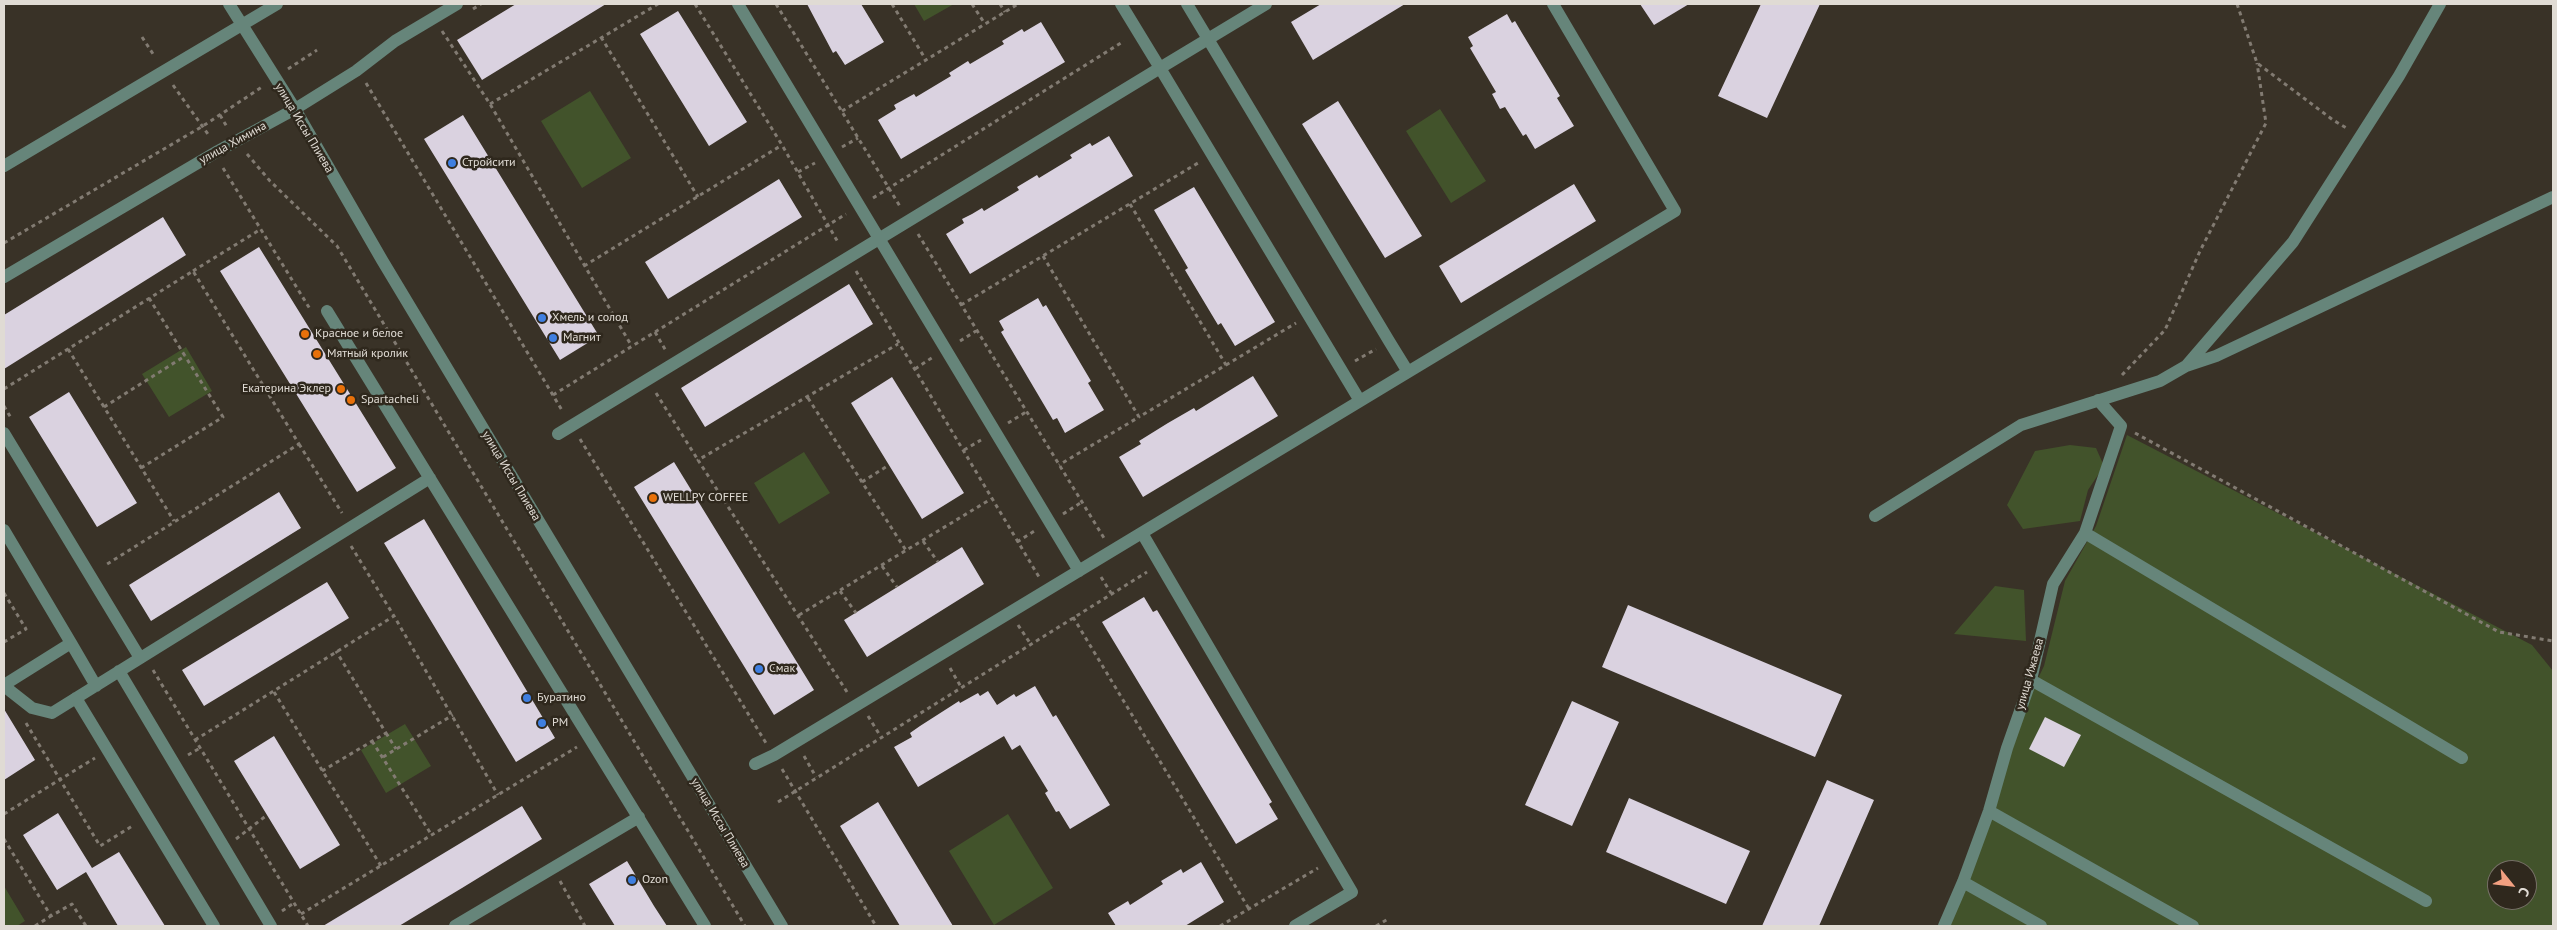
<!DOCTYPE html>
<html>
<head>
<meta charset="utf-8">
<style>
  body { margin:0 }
  #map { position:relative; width:2557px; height:930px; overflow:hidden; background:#393227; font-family:"PT Sans",sans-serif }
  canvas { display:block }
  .frame { position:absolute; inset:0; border:5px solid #e0dbd4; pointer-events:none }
  .north { position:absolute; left:2487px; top:860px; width:50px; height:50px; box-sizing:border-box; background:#2f281d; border:1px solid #767066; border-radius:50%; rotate:119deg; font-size:14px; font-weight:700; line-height:20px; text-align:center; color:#e0dbd4 }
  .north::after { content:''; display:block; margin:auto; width:18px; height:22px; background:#f2a081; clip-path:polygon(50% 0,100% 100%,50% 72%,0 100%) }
</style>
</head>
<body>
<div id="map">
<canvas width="2557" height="930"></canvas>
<div class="frame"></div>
<div class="north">С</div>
</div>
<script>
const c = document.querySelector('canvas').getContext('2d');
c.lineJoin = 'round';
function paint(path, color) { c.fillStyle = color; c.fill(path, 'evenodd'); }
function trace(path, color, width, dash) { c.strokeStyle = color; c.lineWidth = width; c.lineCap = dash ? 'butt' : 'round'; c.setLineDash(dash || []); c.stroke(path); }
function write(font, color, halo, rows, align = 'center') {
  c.font = font + ' "PT Sans",sans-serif'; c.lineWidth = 5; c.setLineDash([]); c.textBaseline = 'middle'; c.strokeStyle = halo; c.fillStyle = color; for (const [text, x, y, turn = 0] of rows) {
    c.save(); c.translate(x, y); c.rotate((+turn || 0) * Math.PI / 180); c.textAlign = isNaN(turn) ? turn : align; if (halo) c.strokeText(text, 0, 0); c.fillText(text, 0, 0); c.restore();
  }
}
const green = new Path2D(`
  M914,4H954L924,21Z
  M590,91L631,158L582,188L541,121Z
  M1440,109L1486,181L1451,203L1406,131Z
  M186,347L212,391L169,417L142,374Z
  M2127,435L2532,645L2553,671V926H1948L2027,701L2044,666L2065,581L2096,526ZM2497,870H2527V900H2497Z
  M2070,445L2096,448L2104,466L2088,490L2080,521L2023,529L2007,505L2035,451Z
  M804,452L830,493L779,524L754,483Z
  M1995,586L2024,590L2026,641L1954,634Z
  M405,724L431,766L386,793L361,750Z
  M1008,814L1053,888L994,925L949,851Z
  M4,886L25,921L17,926H4Z`);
const building = new Path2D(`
  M516,4H606L482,80L457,40Z
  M807,4H861L884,42L845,65L836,51L833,53Z
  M1321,4H1405L1313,60L1291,22Z
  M1640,4H1689L1654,25Z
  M1761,4H1820L1767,118L1718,96Z
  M678,11L747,122L709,146L640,34Z
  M1507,14L1512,23L1515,21L1522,33L1560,96L1557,98L1574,126L1535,149L1526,134L1523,136L1505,107L1500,109L1492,94L1496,92L1470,48L1473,46L1468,37Z
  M1041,22L1065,62L901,159L878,120L896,109L894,105L914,94L916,97L951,76L949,73L968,61L970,64L1004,44L1002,41L1022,29L1024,32Z
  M1338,101L1422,236L1385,258L1302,124Z
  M463,115L599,336L560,360L424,139Z
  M1109,136L1133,176L970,274L946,234L964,223L962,219L972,214L982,208L984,211L1019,190L1017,187L1037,175L1039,178L1072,158L1070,155L1090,143L1092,146Z
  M779,179L802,217L668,299L645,262Z
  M1574,184L1596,221L1461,303L1439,266Z
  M1194,187L1275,322L1235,346L1221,323L1218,325L1185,270L1188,268L1154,210Z
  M163,217L186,255L4,369V315Z
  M259,247L396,468L357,492L220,271Z
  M849,284L873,324L705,427L681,388Z
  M1038,298L1043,307L1046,305L1091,381L1088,383L1104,410L1065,433L1057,418L1053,420L1001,332L1004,330L999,321Z
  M1253,376L1278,416L1143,497L1119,457L1141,444L1139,441L1168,423L1194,408L1196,411Z
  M892,377L964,493L922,519L851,403Z
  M69,392L137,503L97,527L29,417Z
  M674,462L814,690L774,715L634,487Z
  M279,492L301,528L151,621L129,585Z
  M424,519L555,738L516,762L384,543Z
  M962,547L984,584L867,657L844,620Z
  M327,582L349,618L204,706L182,670Z
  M1144,597L1153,612L1157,610L1272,802L1269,804L1278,819L1236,844L1102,622Z
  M1628,605L1842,695L1815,757L1602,667Z
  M1035,686L1053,717L1056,715L1110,805L1070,829L1059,811L1056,812L1045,793L1048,791L1020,745L1012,750L1004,736L918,787L894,747L912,737L910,733L920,726L959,701L960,703L978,693L980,696L988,691L997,705L1014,694L1016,697Z
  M1572,701L1619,722L1572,826L1525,805Z
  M4,709L35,760L4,780Z
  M2045,717L2081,735L2064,767L2029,749Z
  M274,736L340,845L300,869L234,761Z
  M1827,780L1874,800L1819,926H1762Z
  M1629,798L1750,851L1726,904L1606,852Z
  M878,802L953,926H900L840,826Z
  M522,806L542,839L462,888L399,926H323Z
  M58,813L92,868L119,852L165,926H118L86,872L57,890L23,835Z
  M627,861L654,906L667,926H615L589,884Z
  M1201,862L1224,902L1185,926H1116L1108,913L1128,901L1130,905L1163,884L1161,881L1181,869L1183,873Z`);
const path = new Path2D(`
  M695,4L782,145L839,244
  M776,4L901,208
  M892,4L926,60
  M972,4L985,24
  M1000,4L1005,12
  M2237,4L2257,63L2333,120L2348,129
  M473,9L481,4
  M442,31L490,104L631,345
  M142,37L155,57
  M601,37L698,197
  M288,69L317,50
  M366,83L563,412
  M173,85L210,137
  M490,104L658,4
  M842,111L1018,4
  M220,115L227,127
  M842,147L858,138
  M247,154L270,181L337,246L745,926
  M223,168L310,309
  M798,172L815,163
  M873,198L1124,41
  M1130,204L1226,365L1139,417
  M918,234L1104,538
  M4,243L203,126L262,87
  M1043,256L1139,417L1059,465
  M584,266L782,145
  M193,271L261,229
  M856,271L1039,577
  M149,298L185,356L104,407L174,521
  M961,305L1198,163
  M655,332L666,351
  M960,341L976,331
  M68,349L104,407
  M1355,361L1376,349
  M1226,365L1296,323
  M915,369L933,357
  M2122,375L2165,330L2200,251L2266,123L2257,63
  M4,389L193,271L299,444L104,566
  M656,393L698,460
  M553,395L846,214
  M808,398L907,552
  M4,406L11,418
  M1008,423L1026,412
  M2135,433L2499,632L2553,641
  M580,439L766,743
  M299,444L342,513
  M964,450L981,440
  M141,468L223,417L185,356
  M862,482L889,465
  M1063,514L1082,502
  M923,541L938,562
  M1017,542L1036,530
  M351,546L394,616
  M882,566L897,587
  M1101,577L1111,593
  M840,591L856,613
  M4,593L26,629L4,642
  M799,615L991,499
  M1073,617L1249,909
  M1018,625L1030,643
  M950,668L961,687
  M153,670L308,926
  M274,692L381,866
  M847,692L698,460L898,344
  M868,716L881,737
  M26,723L100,846L134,825
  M386,733L396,749
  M195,740L394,616L498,795
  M372,741L431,834
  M188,755L200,748
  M804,756L816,777
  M383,757L453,715
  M782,769L876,926
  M322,771L386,733L336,651
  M778,802L1147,572
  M4,814L95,758
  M4,839L51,916L72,904L86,926
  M236,839L267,815
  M560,881L585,926
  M282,911L294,903
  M301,914L577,747
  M35,926L51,916
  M1220,926L1318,868
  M1376,926L1388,919`);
const minor = new Path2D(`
  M229,4L295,109L382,260L782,926
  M738,4L1079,571
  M1187,4L1208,39L1389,341L1408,372L1360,401L1160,68L1266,4
  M4,166L277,4
  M4,277L218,151L295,109L356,71L395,41L457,4
  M327,311L705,926
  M2187,365L2293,242L2399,76L2440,4
  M1408,372L1675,211L1553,4
  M4,433L140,658
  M558,434L1160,68L1121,4
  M1875,516L2021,425L2160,381L2186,366L2216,356L2553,197
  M4,530L71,643L4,685
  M1142,533L1352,892L1295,926
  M2085,533L2462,758
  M71,643L96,686
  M119,671L271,926
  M2031,680L2426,901
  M4,686L32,708L52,713L430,478
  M76,698L214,926
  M755,764L774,755L1360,401
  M1989,811L2193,926
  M1963,882L2041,926
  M455,926L639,817
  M1944,926L1963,882L1989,811L2007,748L2031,680L2053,584L2085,533L2121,426L2098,400`);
const markers = [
  [452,163,5,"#3f7fe0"],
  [542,318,5,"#3f7fe0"],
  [305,334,5,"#e8710a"],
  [553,338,5,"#3f7fe0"],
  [317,354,5,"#e8710a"],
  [341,389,5,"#e8710a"],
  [351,400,5,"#e8710a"],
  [653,498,5,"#e8710a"],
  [759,669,5,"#3f7fe0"],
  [527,698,5,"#3f7fe0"],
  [542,723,5,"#3f7fe0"],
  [632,880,5,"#3f7fe0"]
];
const streetNames = [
  ["улица Иссы Плиева",304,128,59],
  ["улица Химина",233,143,-29],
  ["улица Иссы Плиева",511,476,59],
  ["улица Ижаева",2030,674,-74],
  ["улица Иссы Плиева",720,823,59]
];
const poiNames = [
  ["Стройсити",462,163],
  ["Хмель и солод",552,318],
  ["Красное и белое",315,334],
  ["Магнит",563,338],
  ["Мятный кролик",327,354],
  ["Екатерина Эклер",331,389,"right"],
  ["Spartacheli",361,400],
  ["WELLPY COFFEE",663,498],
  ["Смак",769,669],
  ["Буратино",537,698],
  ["PM",552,723],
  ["Ozon",642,880]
];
paint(green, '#42532b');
paint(building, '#dad2e0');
trace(path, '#827b72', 3, [4, 4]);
trace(minor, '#66857a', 12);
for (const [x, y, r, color] of markers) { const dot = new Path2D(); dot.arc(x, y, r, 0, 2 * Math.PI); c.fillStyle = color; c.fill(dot); trace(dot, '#2f281d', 2); }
write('12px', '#e0dbd4', '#2f281d', streetNames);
write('12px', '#e0dbd4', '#2f281d', poiNames, 'left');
</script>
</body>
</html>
